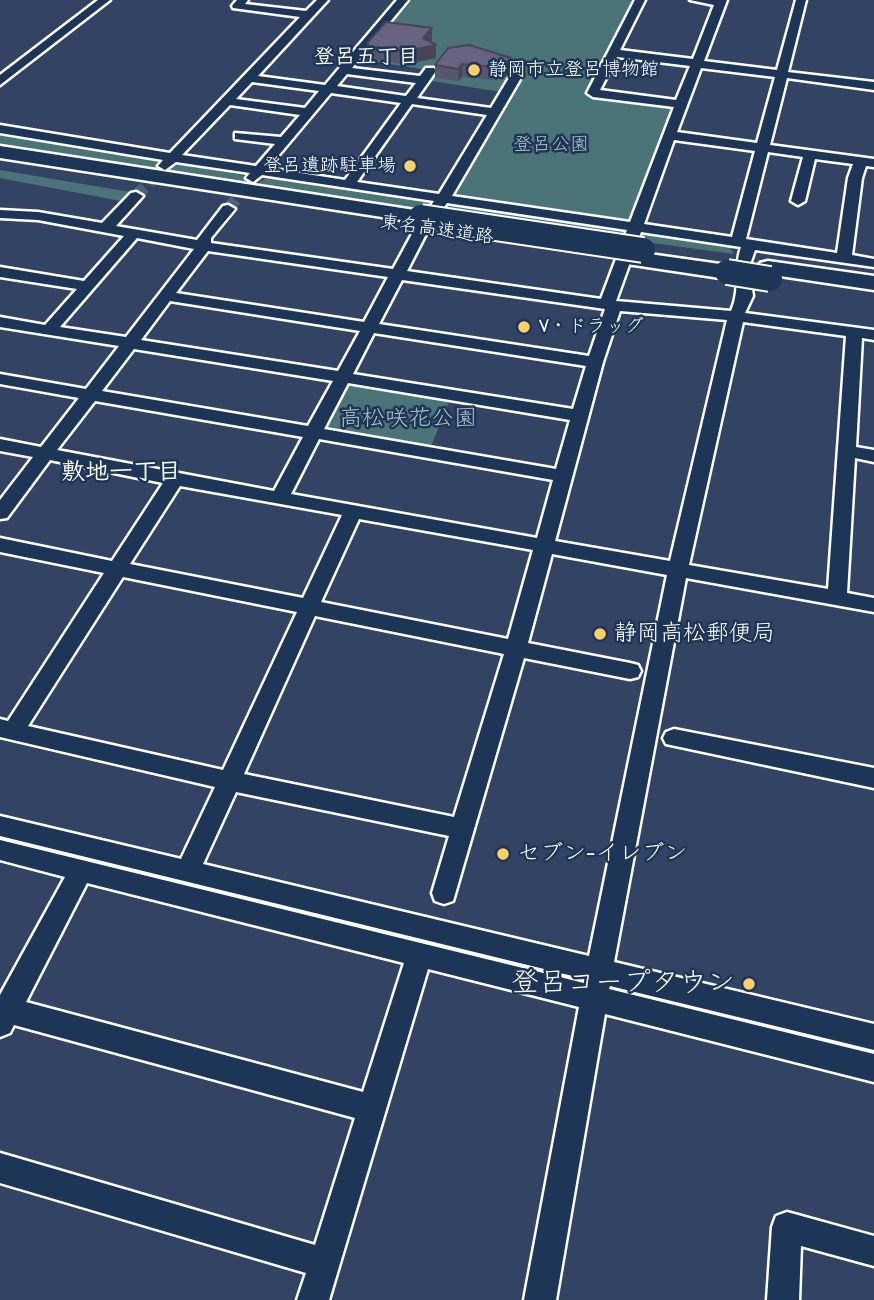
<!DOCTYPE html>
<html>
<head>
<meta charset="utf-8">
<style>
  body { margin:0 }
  canvas { display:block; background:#334364 }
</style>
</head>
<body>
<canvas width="874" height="1300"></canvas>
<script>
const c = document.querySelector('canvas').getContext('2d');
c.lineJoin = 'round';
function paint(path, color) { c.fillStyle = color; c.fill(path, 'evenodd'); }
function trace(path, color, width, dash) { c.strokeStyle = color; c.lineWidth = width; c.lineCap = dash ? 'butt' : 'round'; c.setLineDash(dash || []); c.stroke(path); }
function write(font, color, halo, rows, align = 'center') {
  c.font = font + ' "Patrick Hand","Klee One",sans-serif'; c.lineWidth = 5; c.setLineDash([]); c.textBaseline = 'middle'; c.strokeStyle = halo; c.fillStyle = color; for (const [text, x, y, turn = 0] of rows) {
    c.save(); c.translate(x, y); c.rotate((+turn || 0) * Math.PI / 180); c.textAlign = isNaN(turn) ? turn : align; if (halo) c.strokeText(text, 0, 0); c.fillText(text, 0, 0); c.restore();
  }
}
const green = new Path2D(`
  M408,0H636L589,94L675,106L632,220L455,194L508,93L425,80L433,71L358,59Z
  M0,132L159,162L160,165L154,170L0,145Z
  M179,164L242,175L246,181L243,184L164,172Z
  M0,170L130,192L121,201L0,178Z
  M266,178L429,202L431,206L429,211L254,186Z
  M444,205L621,229L626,231L624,239L440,213Z
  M646,233L722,243L729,246L734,254L637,241V237Z
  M350,383L450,399L430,449L325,431Z`);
const minorTunnel = new Path2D(`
  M136,196L161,170
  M228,209L248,184`);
const minor = new Path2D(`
  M98,0H110L0,85V75Z
  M237,0H248L245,4L306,11L317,0H328L258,76L325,85L397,0H408L352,68L420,76L426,68H434L436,71L417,98L491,108L512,73L522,76L452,196L630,222L674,107L593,97L587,93L635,0H645L620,50L693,59L714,5L690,0H727L704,61L777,70L796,0H806L788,72L874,82V90L787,78L770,145L874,159V167L866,166L862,178L852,255L874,259V267L755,250L749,267L753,296L745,313L874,330V340L862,338L856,447L874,450V462L855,458L847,593L874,598V612L686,578L614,962L874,1024V1050L610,986L609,989L874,1054V1082L605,1014L556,1300H524L579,1007L428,969L329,1300H297L306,1273L0,1183V1153L315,1245L355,1118L14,1025L10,1033L0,1037V995L65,877L0,860V840L584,983L585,979L0,836V816L181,859L215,787L0,737V719L8,721L104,573L0,552V538L112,561L163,483L50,460L7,518L0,519V500L33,457L0,451V439L41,447L79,398L0,384V374L86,389L119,346L0,327V317L45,325L77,289L0,277V267L84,281L124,236L38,220L0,218V210L38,212L102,223L131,193L136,192L143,196L116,226L197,240L223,206L228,205L235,209L211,238V243L393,269L412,234L434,201L262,175L253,182L246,178L250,173L176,162L165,170L158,166L163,160L0,133V125L170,153L300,17L233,8L232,6ZM617,57L690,66L676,100L600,90ZM701,68L775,77L757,143L677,132ZM347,74L416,83L406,96L337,86ZM252,82L319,91L305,108L236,99ZM331,93L401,103L345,180L268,168ZM412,104L487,115L439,194L357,182ZM230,105L300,115L281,137L235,133V139L275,144L256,166L182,155ZM674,140L755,151L732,237L644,224ZM768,152L803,157L791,201L798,205L805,201L815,159L853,164L848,178L837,253L746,239ZM447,203L627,230L601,299L407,271L426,234ZM641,232L741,247C733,271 741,289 731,311L616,301ZM137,238L194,249L126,337L60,327ZM208,251L388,277L364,322L176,293ZM402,280L605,309L589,356L379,324ZM170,301L360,331L338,371L141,340ZM620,311L727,320L670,561L555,541L603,362ZM743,322L846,336L828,589L689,565ZM374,333L586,366L573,409L353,374ZM134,349L333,381L308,426L102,391ZM348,383L570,420L556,469L324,429ZM95,401L303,437L274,491L57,450ZM319,439L553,480L537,538L291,494ZM180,486L342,515L303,598L130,564ZM359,519L533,550L508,639L321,602ZM552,554L667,575L589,956L203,864L236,792L449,836L432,893L435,901L444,904L453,901L524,658L630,679L638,677L641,671L638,665L630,663L528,643ZM123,577L297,612L223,770L28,726ZM315,616L504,654L454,817L244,774ZM87,883L404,963L363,1092L26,1002Z
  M674,729L874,768V788L666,744L663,738L666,732Z
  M787,1212L874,1236V1266L801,1246L799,1300H767L772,1227L776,1216Z`);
const highway = new Path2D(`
  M0,146L421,211L429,212L432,217L429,222L421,223L0,158Z
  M635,252L727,265L735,267L738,272L735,277L727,279L627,264L624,259L627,254Z
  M768,261L874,276V290L760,273L757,268L760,263Z`);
const highwayBridge = new Path2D(`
  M421,217L643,250
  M727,272L770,279`);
const wall = new Path2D(`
  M432,28V40L430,42L436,58L406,64L368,59V46Z
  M448,48L511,71L507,76L495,80L462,77L458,81L435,78V65Z`);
const shadedWall = new Path2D(`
  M432,28V40L426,47L436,45V58L406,64V51L423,38Z
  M511,58V71L507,76L495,80L496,67Z
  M462,64V77L458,81L459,69Z`);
const building = new Path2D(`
  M386,22L432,28L423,38L436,45L406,51L368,46V42Z
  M469,45L511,58L508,63L496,67L462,64L459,69L435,65L448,48Z`);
const markers = [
  [474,70,7,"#ffd166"],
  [410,166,7,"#ffd166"],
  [524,327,7,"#ffd166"],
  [600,634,7,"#ffd166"],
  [503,854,7,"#ffd166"],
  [749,984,7,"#ffd166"]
];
const farPoinames = [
  ["静岡市立登呂博物館",488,70],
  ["登呂遺跡駐車場",396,166,"right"],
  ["V・ドラッグ",538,327]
];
const farParknames = [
  ["登呂公園",551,145]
];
const farStreetnames = [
  ["東名高速道路",437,230,8]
];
const farNeighbourhoodnames = [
  ["登呂五丁目",366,57]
];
const parkNames = [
  ["高松咲花公園",408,419]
];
const poiNames = [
  ["静岡高松郵便局",614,634],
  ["セブン-イレブン",517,854]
];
const neighbourhoodNames = [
  ["敷地一丁目",121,473]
];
const nearPoinames = [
  ["登呂コープタウン",735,984]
];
paint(green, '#4b7479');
trace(minorTunnel, '#525f7b', 12, [12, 6]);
trace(minor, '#fff', 5);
trace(highway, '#fff', 5);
paint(minor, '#1d3557');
paint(highway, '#1d3557');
trace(highwayBridge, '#fff', 28, []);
trace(highwayBridge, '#1d3557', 24);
paint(wall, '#59556f');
paint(shadedWall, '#48455a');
paint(building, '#676381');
trace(building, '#48455a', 2);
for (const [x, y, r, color] of markers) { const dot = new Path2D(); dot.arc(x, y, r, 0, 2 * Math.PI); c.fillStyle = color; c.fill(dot); trace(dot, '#1d3557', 2.5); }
write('19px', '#fff', '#1d3557', farPoinames, 'left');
write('19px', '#aec0c3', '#1d3557', farParknames);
write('19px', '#fff', '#1d3557', farStreetnames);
write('bold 21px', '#fff', '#1d3557', farNeighbourhoodnames);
write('23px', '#aec0c3', '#1d3557', parkNames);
write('23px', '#fff', '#1d3557', poiNames, 'left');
write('bold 24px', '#fff', '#1d3557', neighbourhoodNames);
write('28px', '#fff', '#1d3557', nearPoinames, 'right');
</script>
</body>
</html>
